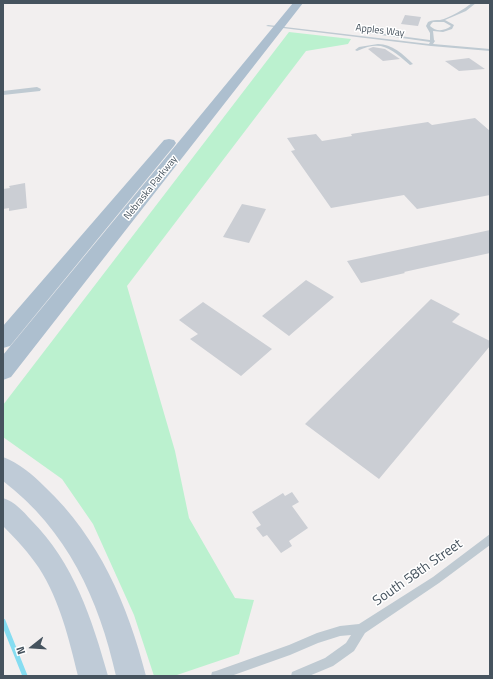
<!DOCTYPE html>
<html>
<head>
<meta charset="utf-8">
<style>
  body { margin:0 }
  #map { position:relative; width:493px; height:679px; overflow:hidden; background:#f2efef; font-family:"Titillium Web",sans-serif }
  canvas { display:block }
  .frame { position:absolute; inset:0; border:4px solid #46535e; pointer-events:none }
  .north { position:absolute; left:12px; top:627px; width:40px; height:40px; -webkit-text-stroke:3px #fff; paint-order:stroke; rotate:253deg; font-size:11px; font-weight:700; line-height:16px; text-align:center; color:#46535e }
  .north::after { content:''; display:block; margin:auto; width:14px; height:18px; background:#46535e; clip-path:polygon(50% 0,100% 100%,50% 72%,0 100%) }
</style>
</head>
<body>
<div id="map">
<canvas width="493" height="679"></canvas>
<div class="frame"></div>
<div class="north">N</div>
</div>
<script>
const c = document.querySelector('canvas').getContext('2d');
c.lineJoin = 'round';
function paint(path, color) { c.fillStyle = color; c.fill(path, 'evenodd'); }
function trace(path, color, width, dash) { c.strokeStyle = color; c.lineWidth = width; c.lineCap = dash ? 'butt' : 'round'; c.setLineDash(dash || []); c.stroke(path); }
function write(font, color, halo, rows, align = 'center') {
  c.font = font + ' "Titillium Web",sans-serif'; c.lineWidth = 3; c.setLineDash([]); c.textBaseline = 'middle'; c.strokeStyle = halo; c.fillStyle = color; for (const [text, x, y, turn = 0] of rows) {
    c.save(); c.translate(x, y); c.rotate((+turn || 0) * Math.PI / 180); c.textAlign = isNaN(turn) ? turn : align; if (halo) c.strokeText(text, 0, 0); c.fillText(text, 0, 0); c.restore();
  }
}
const green = new Path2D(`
  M289,32L351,39L348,44L306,51L127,286L175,451L189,518L235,598L254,600L239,654L174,676H154L134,615L93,524L62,479L3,437V405Z`);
const stream = new Path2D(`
  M3,621L25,676`);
const building = new Path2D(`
  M405,15L421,17L418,26L401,24Z
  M373,47L385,49L400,59L383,61L368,49Z
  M469,58L485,69L459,71L445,61Z
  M475,118L490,131V195L417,209L404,195L331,208L291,151L295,150L287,138L316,134L322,141L352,136L351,134L428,122L432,125Z
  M25,183L27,208L9,211V208L3,209V189L10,188L9,186Z
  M242,204L266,209L249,243L223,237Z
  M490,230V253L404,272L405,273L361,283L347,261Z
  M306,280L334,297L289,336L262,316Z
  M431,299L460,314L452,322L490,341V346L379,479L305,424Z
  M203,302L272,349L241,376L190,339L198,334L179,320Z
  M292,492L299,502L292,506L308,528L289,541L292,546L281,553L267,535L263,537L256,528L261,525L252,512L283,493L285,496Z`);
const lane = new Path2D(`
  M472,3H476L466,11L445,20L454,25L452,29L443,32L433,31L434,40L435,41L433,44L490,49V51L431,46L266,26L268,25L429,44L430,42L367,33L369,32L430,40V33L426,26L428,22C432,20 436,20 440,20C450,18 464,9 472,3ZM433,22H444L451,26C445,31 436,32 430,26L431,24Z
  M378,44C392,44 403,54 413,64L410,65C391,49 382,39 357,51L355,50L359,47Z
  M490,534V545L439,583L365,633L354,651L333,666L309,676H291L292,672L325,658L346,643L351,635L340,636L318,643L290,655L231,676H211L212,672L216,671L289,645L317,633L340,626L359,624L433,577Z`);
const street = new Path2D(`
  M37,87L41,89L40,91L3,95V91Z`);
const secondary = new Path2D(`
  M3,457C19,463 33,475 45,487C99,538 128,605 146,676H116C99,599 67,530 3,481Z
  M3,498C15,502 23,511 31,520C74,563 92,619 108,676H78C69,639 60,601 39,568C29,553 16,539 3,526Z`);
const primary = new Path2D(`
  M293,3H303L11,377L3,380V355Z
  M169,139L174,140L176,143L174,146L10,346L3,348V326L164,140Z`);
const farStreetnames = [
  ["Apples Way",380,31,7],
  ["Nebraska Parkway",151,188,-51]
];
const nearStreetnames = [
  ["South 58th Street",418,573,-35]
];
paint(green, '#bbf1cf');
trace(stream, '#86ddf1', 5);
paint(building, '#cbced4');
paint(lane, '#bfcad2');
paint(street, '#bfcad2');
paint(secondary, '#bfcbd7');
paint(primary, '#adbfcf');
write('10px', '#46535e', '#fff', farStreetnames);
write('14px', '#46535e', '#fff', nearStreetnames);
</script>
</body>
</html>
